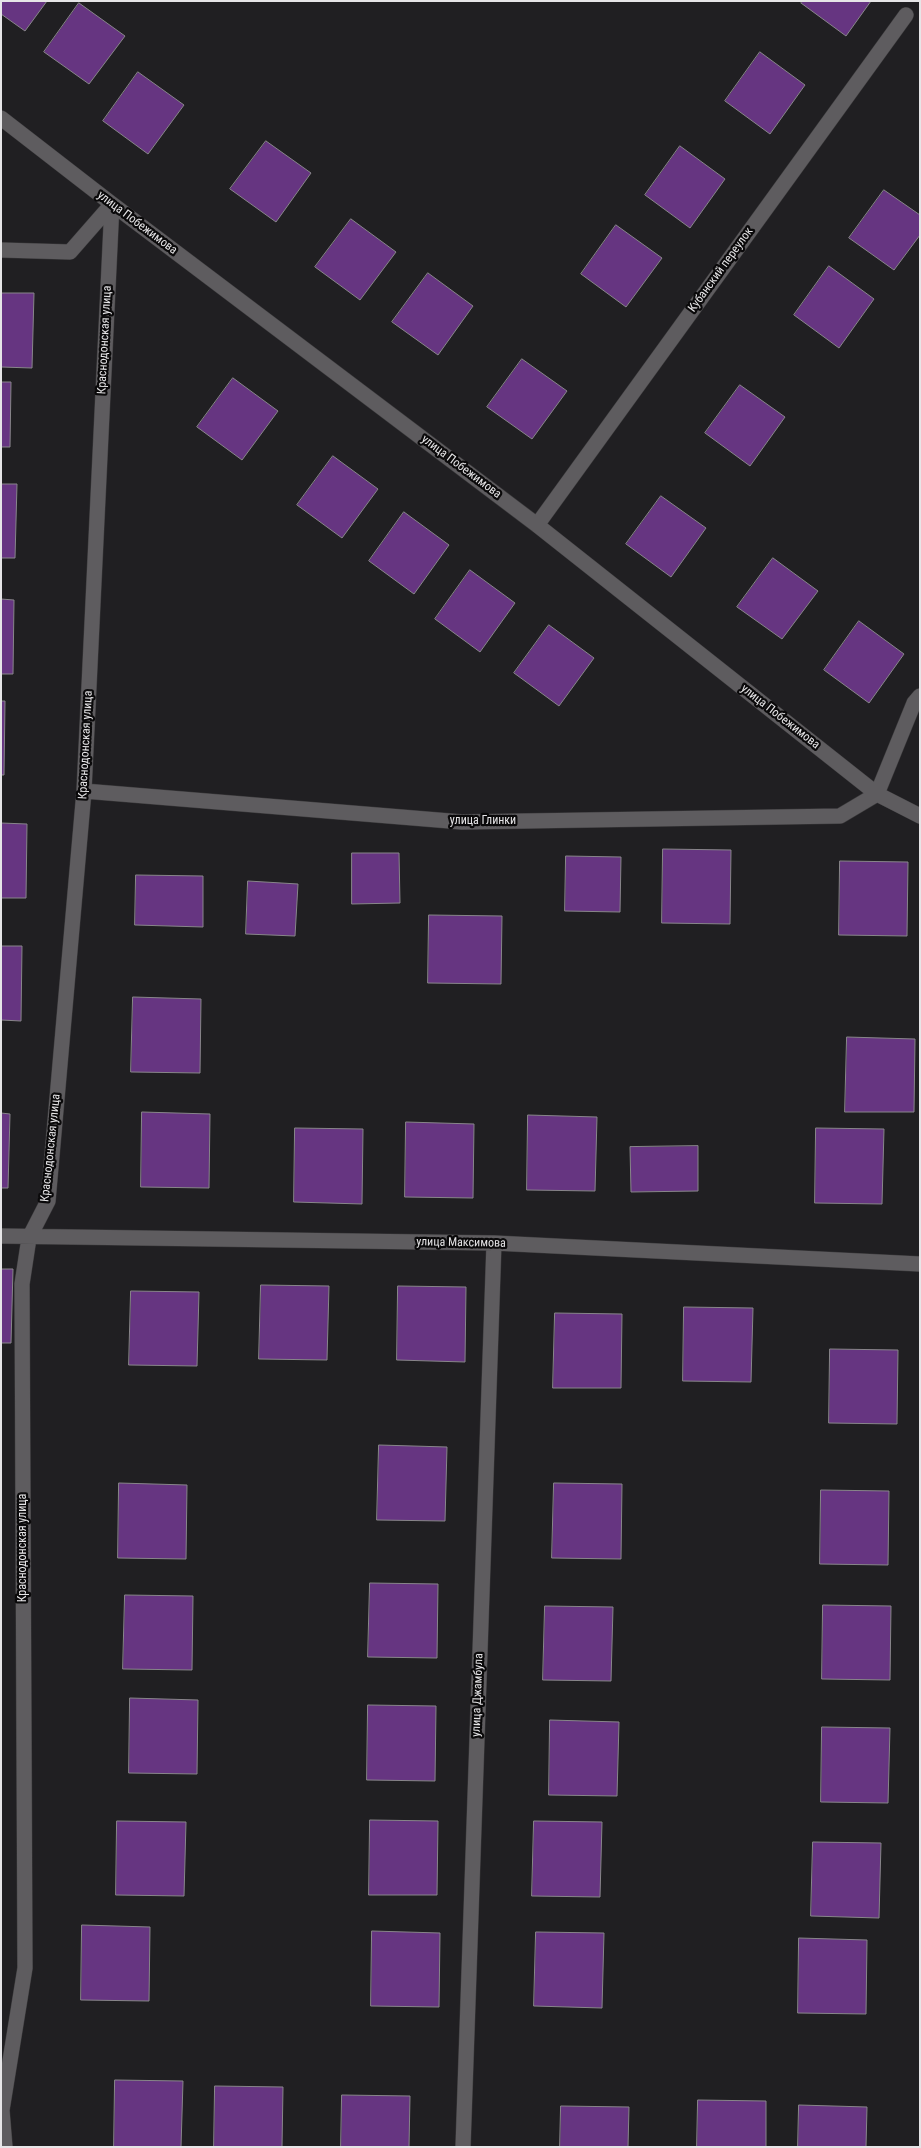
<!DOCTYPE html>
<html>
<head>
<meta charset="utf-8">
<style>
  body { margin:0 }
  #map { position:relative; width:921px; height:2148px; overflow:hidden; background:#201f22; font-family:"Roboto Condensed",sans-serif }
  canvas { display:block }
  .frame { position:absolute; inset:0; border:2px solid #e6e5e7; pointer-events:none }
</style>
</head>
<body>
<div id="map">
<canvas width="921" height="2148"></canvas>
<div class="frame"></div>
</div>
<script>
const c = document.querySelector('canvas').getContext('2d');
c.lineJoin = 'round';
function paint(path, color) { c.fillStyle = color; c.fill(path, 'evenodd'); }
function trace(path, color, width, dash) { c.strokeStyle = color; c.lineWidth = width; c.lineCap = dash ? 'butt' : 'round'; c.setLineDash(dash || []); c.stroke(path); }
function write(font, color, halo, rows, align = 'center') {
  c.font = font + ' "Roboto Condensed",sans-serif'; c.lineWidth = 4.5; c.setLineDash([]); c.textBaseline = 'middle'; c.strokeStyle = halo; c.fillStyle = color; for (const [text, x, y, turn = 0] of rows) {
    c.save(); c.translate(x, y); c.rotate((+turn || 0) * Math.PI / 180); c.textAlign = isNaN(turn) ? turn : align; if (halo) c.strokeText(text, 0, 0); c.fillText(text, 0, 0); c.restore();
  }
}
const building = new Path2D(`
  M1,1H47L25,31L1,14Z
  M803,1H871L846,36L801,3Z
  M79,3L125,36L89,84L44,52Z
  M760,52L805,85L770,134L725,101Z
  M138,72L184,105L148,154L103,121Z
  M266,141L311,173L276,222L230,189Z
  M680,146L725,179L690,228L645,195Z
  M884,190L920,215V235L894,270L849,238Z
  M351,219L396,252L360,300L315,267Z
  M616,225L662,258L626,307L581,274Z
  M829,266L874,299L839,348L794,315Z
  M428,273L473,306L438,355L392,322Z
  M1,293H34L32,368L1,367Z
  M522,359L567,391L532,439L487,407Z
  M233,378L278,411L242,460L197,427Z
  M1,382H11L10,447H1Z
  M740,385L785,417L750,466L705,433Z
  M333,456L378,489L342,538L297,505Z
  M1,484H17L15,558H1Z
  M661,496L706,528L671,577L626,544Z
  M404,512L449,545L414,594L369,561Z
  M773,558L818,591L782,639L737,607Z
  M470,570L515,603L480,652L435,619Z
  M1,599L14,600L13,674H1Z
  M859,621L904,654L869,703L824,670Z
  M549,625L594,658L559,706L514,673Z
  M1,701H5L4,775H1Z
  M1,823L27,824L26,898H1Z
  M663,849L731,850L730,924L662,923Z
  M352,853H399L400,903L352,904Z
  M566,856L621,857L620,912L565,911Z
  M840,861L908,862L907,936L839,935Z
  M136,875L203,876V927L135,925Z
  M248,881L298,884L295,936L246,934Z
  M429,915L502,916L501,984L428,983Z
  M1,946H22L21,1021L1,1020Z
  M133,997L201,999L200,1073L131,1072Z
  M847,1037L915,1039L914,1112H845Z
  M142,1112L210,1114L209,1188L141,1187Z
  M1,1113L10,1114L8,1188H1Z
  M528,1115L597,1117L595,1191L527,1190Z
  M406,1122L474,1124L473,1198L405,1197Z
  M295,1128L363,1129L362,1204L294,1202Z
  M816,1128L884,1129L882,1204L815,1203Z
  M698,1146V1191L631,1192L630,1147Z
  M1,1269H13L11,1343H1Z
  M261,1285L329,1286L327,1360L259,1359Z
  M398,1286L466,1287L465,1362L397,1360Z
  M131,1291L199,1292L197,1366L129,1365Z
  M684,1307L753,1308L751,1382L683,1381Z
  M555,1313L622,1314L621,1388H553Z
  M830,1349L898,1350L897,1424L829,1423Z
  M379,1445L447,1447L445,1521L377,1520Z
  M119,1483L187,1485L186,1559L118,1558Z
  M554,1483L622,1484L621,1559L552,1558Z
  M821,1490L889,1491L888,1565L820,1564Z
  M370,1583L438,1584L437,1658L368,1657Z
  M125,1595L193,1596L192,1670L123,1669Z
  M823,1605L891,1606L890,1680L822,1679Z
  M545,1606L613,1607L611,1681L543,1680Z
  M130,1698L198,1700L197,1774L129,1773Z
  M368,1705L436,1706L435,1781L367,1780Z
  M550,1720L619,1722L617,1796L549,1795Z
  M822,1727L890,1728L888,1803L821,1802Z
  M370,1820L438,1821L437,1895H369Z
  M117,1821L186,1822L184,1896L116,1895Z
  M534,1821L602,1822L600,1897L532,1896Z
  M813,1842L881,1843L879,1918L811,1916Z
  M82,1925L150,1927L149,2001L81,2000Z
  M372,1931L440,1933L439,2007L371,2006Z
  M536,1932L604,1933L602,2008L534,2006Z
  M799,1938L867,1940L866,2014L798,2013Z
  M115,2080L183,2081L181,2147H114Z
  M215,2086L283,2087L282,2147H214Z
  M342,2095L410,2096L409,2147H341Z
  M698,2100L766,2101V2147H697Z
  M799,2105L867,2107L866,2147H798Z
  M561,2106L629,2107L628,2147H560Z`);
const street = new Path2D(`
  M1,118L112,204L537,525L877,794L920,816
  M1,250L70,252L112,204
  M537,525L906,15
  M84,791L462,822L840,816L877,794L914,703L920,696
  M1,1236L494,1243L920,1264
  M5,2147L2,2110L25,1968L22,1284L29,1238L48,1201L84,791L112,204
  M463,2147L494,1243`);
const streetNames = [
  ["улица Побежимова",137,223,37],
  ["Кубанский переулок",721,270,-54],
  ["Краснодонская улица",105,340,-87],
  ["улица Побежимова",461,467,37],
  ["улица Побежимова",780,717,38],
  ["Краснодонская улица",86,745,-87],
  ["улица Глинки",483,821],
  ["Краснодонская улица",51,1148,-84],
  ["улица Максимова",461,1243,1],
  ["Краснодонская улица",23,1548,-90],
  ["улица Джамбула",478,1695,-88]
];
paint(building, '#663581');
trace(building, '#88868a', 1);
trace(street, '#3a393b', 16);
trace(street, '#5e5c5f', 15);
write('12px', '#e6e5e7', '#0a090a', streetNames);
</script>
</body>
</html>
